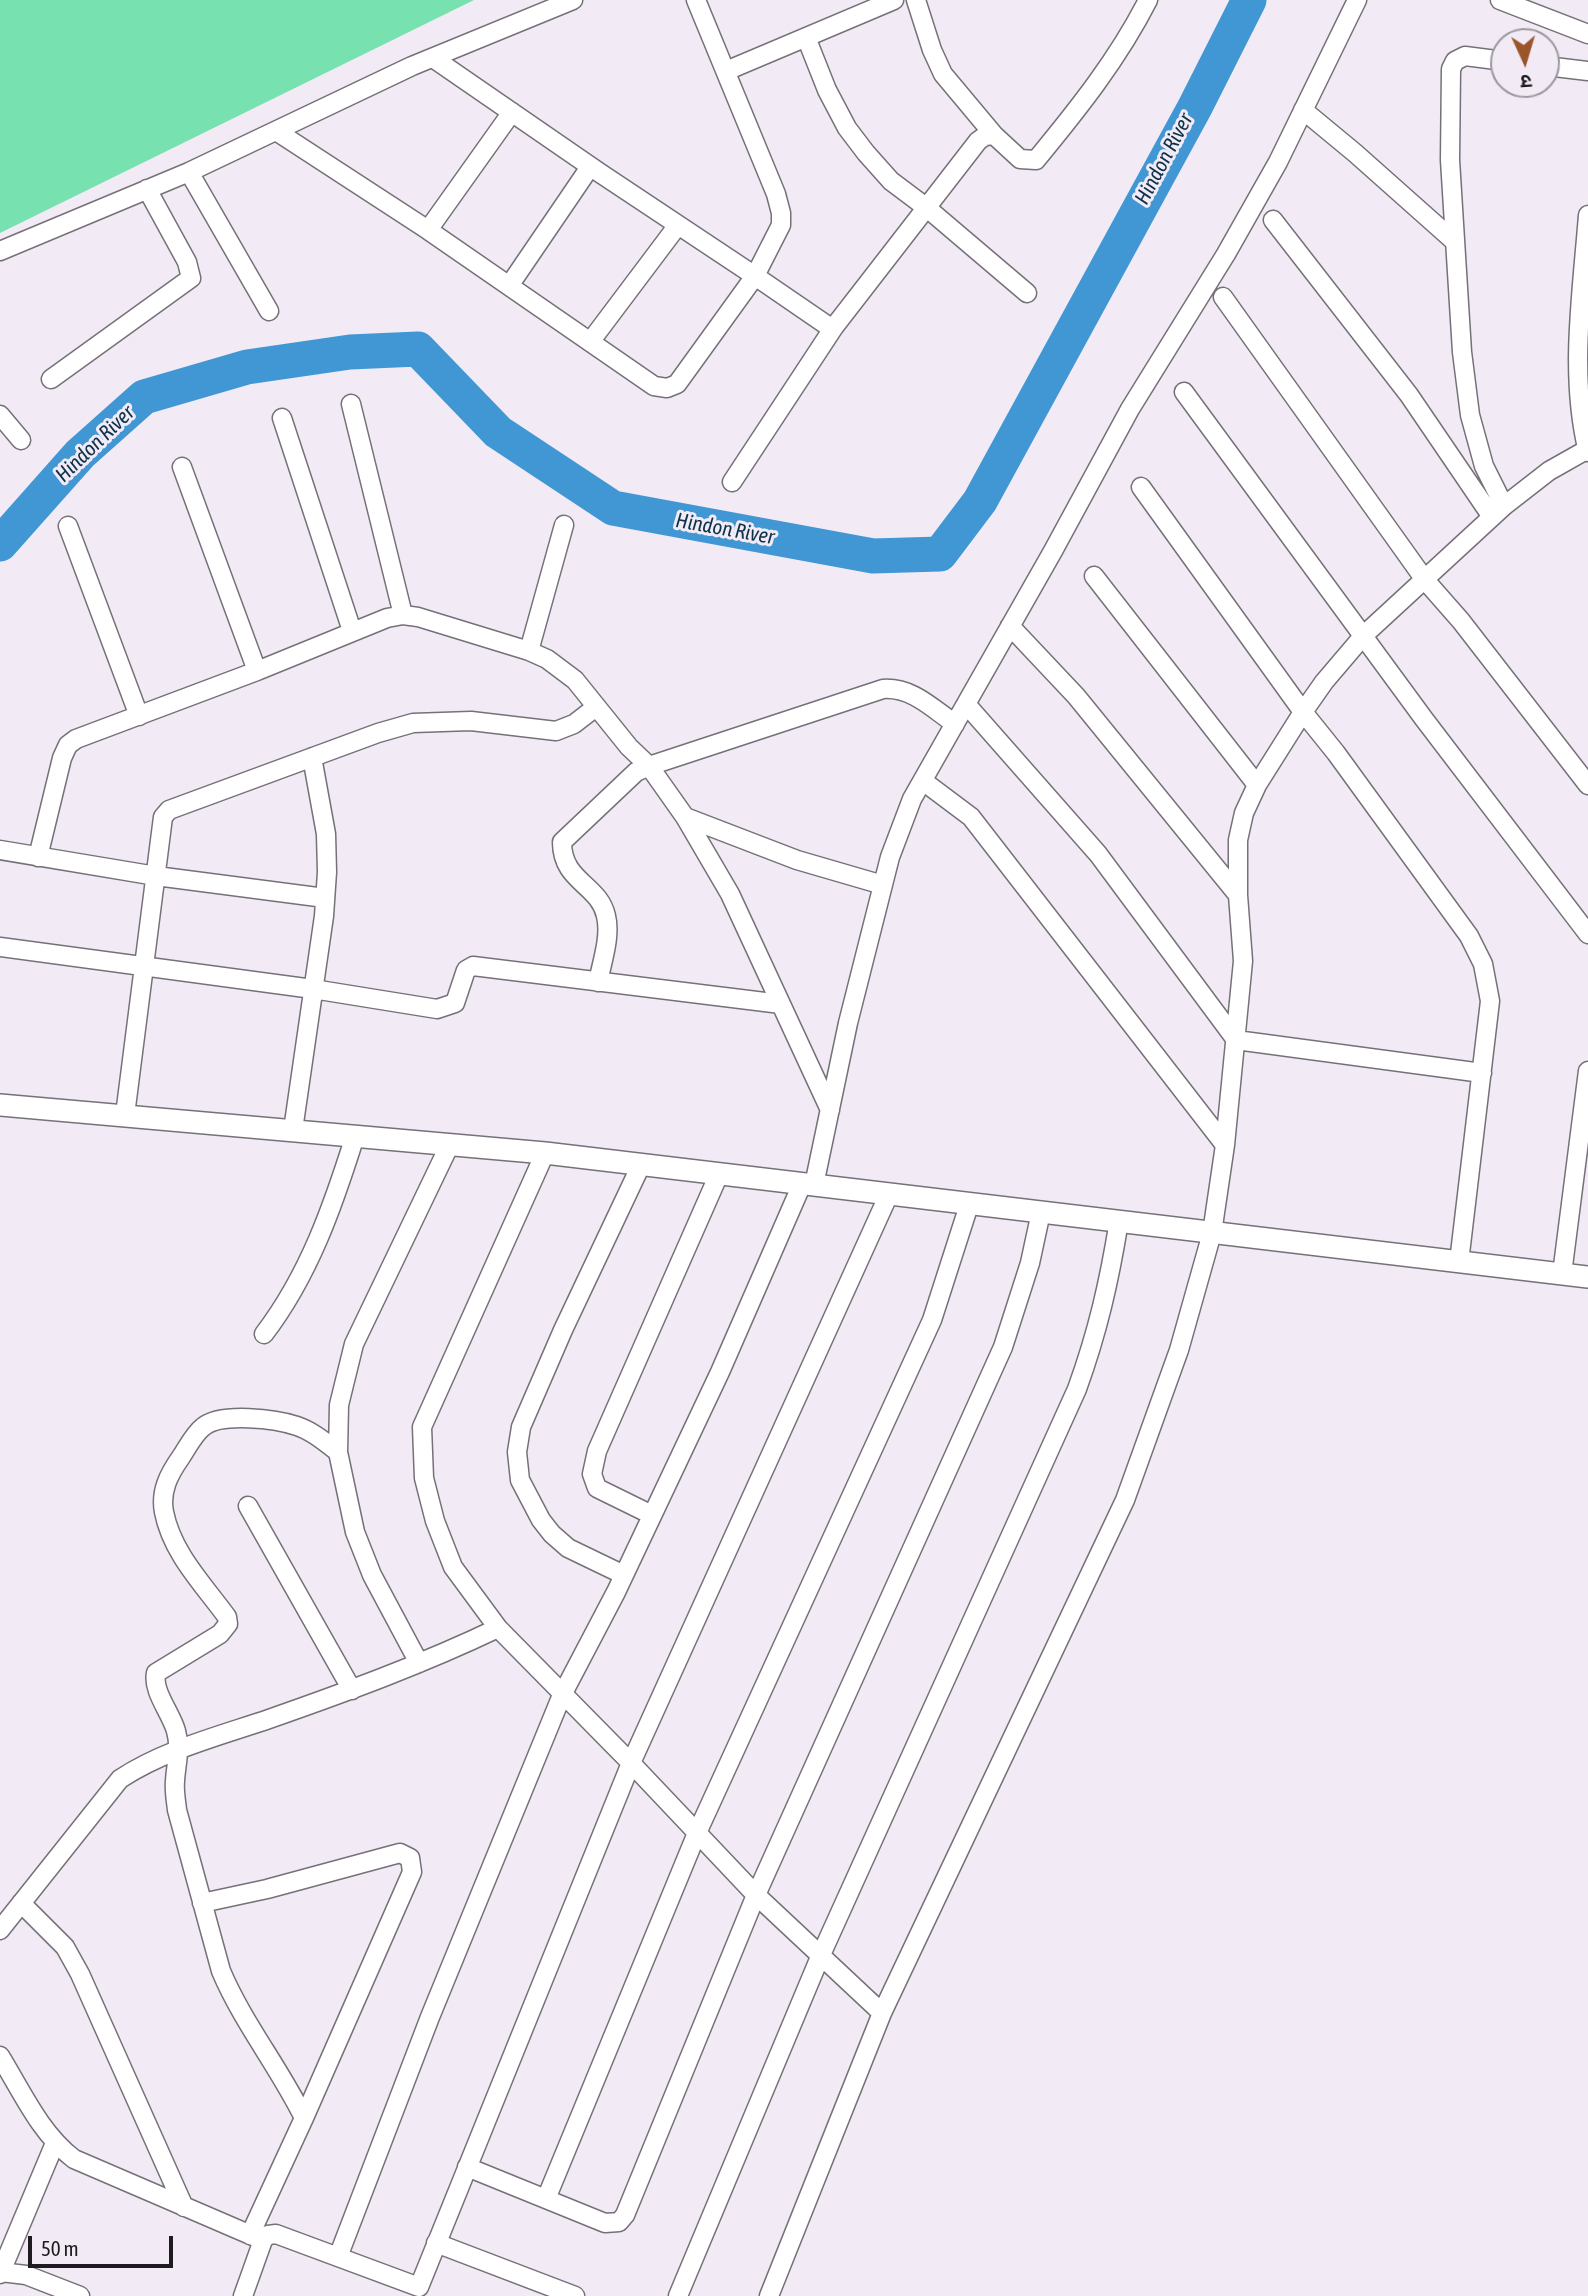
<!DOCTYPE html>
<html>
<head>
<meta charset="utf-8">
<style>
  body { margin:0 }
  #map { position:relative; width:1588px; height:2296px; overflow:hidden; background:#f2ebf5; font-family:"Asap Condensed","Noto Sans Devanagari",sans-serif }
  canvas { display:block }
  .north { position:absolute; left:1490px; top:28px; width:70px; height:70px; box-sizing:border-box; background:#f2ebf5; border:2px solid #9d989f; border-radius:50%; rotate:176deg; font-size:19px; font-weight:700; line-height:28px; text-align:center; color:#1d1b1f }
  .north::after { content:''; display:block; margin:auto; width:24px; height:32px; background:#9a552a; clip-path:polygon(50% 0,100% 100%,50% 72%,0 100%) }
  .scale { position:absolute; left:28px; top:2236px; width:145px; height:32px; box-sizing:border-box; border:4px solid #1d1b1f; border-top:0; padding-left:9px; font-size:21px; line-height:24px; white-space:nowrap; color:#1d1b1f; -webkit-text-stroke:5px #f2ebf5; paint-order:stroke }
</style>
</head>
<body>
<div id="map">
<canvas width="1588" height="2296"></canvas>
<div class="north">उ</div>
<div class="scale">50 m</div>
</div>
<script>
const c = document.querySelector('canvas').getContext('2d');
c.lineJoin = 'round';
function paint(path, color) { c.fillStyle = color; c.fill(path, 'evenodd'); }
function trace(path, color, width, dash) { c.strokeStyle = color; c.lineWidth = width; c.lineCap = dash ? 'butt' : 'round'; c.setLineDash(dash || []); c.stroke(path); }
function write(font, color, halo, rows, align = 'center') {
  c.font = font + ' "Asap Condensed",sans-serif'; c.lineWidth = 6; c.setLineDash([]); c.textBaseline = 'middle'; c.strokeStyle = halo; c.fillStyle = color; for (const [text, x, y, turn = 0] of rows) {
    c.save(); c.translate(x, y); c.rotate((+turn || 0) * Math.PI / 180); c.textAlign = isNaN(turn) ? turn : align; if (halo) c.strokeText(text, 0, 0); c.fillText(text, 0, 0); c.restore();
  }
}
const green = new Path2D(`
  M0,0H474L0,233Z`);
const river = new Path2D(`
  M0,544L80,454L144,397L247,367L350,352L418,349L498,432L613,508L873,556L940,554L980,501L1195,107L1249,0`);
const minor = new Path2D(`
  M916,0L932,50L943,74L994,135
  M1500,0L1588,34
  M806,37L827,90L847,128L866,153L891,181L927,208L1027,293
  M433,58L600,173L755,276L828,326L834,327L978,141L985,136L994,135L1020,159L1036,160C1078,109 1118,59 1148,0
  M1546,66L1588,71
  M726,71L894,0
  M1303,110L1355,153L1454,241
  M276,131L428,230L654,386L667,388L677,384L755,276L781,225V213L776,194L696,0
  M189,172L269,311
  M1588,215C1582,294 1569,375 1588,452
  M1273,220L1409,395L1492,517
  M428,230L512,112
  M0,251L189,172L412,66L573,0
  M509,286L590,167
  M1223,297L1425,580L1461,621L1588,785
  M590,342L678,225
  M51,379L191,278L187,262L147,189
  M1184,392L1424,719L1588,934
  M351,404L403,615
  M0,415L21,440
  M282,418L352,631
  M182,467L257,671
  M732,482L834,327
  M1141,487L1303,712L1336,753L1469,936L1483,964L1490,1001L1459,1262
  M1504,506L1484,466L1470,415L1462,352L1450,160L1451,69L1455,61L1465,56L1504,61
  M68,526L139,716
  M1094,576L1257,785
  M1010,626L1076,696L1238,895
  M529,651L564,525
  M966,704L1098,854L1236,1040L1482,1073
  M923,781L971,817L1225,1145
  M685,817L797,860L883,885
  M0,850L156,876L325,898
  M38,857L62,758L68,745L76,739L257,671L387,618L403,615L418,617L529,651L547,659L575,680L629,747L649,766L685,817L730,894L830,1110
  M0,947L313,989L437,1009L455,1003L466,970L473,966L781,1004
  M598,982C602,962 611,936 606,916C599,884 562,882 562,842L636,772L649,766L883,689C912,687 932,708 955,724
  M125,1115L163,817L169,810L378,733L413,723L471,721L556,731L574,724L596,707
  M293,1130L324,916L327,872L326,834L312,757
  M545,1153L422,1427L424,1478L435,1521L453,1567L498,1628L631,1763L756,1895L882,2013L1125,1500L1179,1350L1212,1233L1225,1145L1243,961L1238,895V840L1244,813L1257,785L1303,712L1324,682L1364,635L1504,506L1549,471L1588,449
  M814,1185L848,1023L890,857L912,799L1053,551L1130,409L1226,254L1278,162L1357,0
  M1562,1274L1588,1071
  M264,1334C309,1275 333,1206 355,1136
  M248,1506L352,1690
  M652,1515L597,1488L592,1474L597,1451L719,1174
  M624,1575L568,1548L552,1534L541,1520L520,1480L517,1452L521,1427L563,1330L641,1165
  M419,1663L372,1575L355,1532L338,1452L339,1405L354,1344L450,1144
  M21,1903L65,1947L80,1974L184,2207
  M202,1903L267,1889L400,1853L410,1858L412,1872L304,2118L250,2235
  M0,1930L120,1779C164,1750 219,1736 269,1719C346,1692 423,1664 498,1628
  M0,2056C22,2092 40,2133 74,2159L260,2239
  M304,2118C279,2067 243,2023 221,1971L177,1810C176,1800 174,1791 175,1781C176,1764 181,1748 176,1731C171,1713 152,1691 156,1673L220,1634L228,1624L227,1617C203,1584 172,1553 164,1512C160,1491 169,1474 181,1457C187,1448 194,1434 203,1427C221,1412 276,1419 297,1426C312,1431 325,1442 338,1452
  M467,2167L605,2223L619,2222L625,2215L756,1895L1003,1347L1030,1263L1041,1212
  M546,2199L697,1833L932,1320L969,1205
  M436,2243L575,2296
  M338,2257L430,2017L562,1695L616,1592L720,1372L802,1184
  M0,2272L26,2275L80,2296
  M0,2274L55,2143
  M243,2296L263,2240L268,2235L276,2234L419,2287L631,1763L889,1194
  M678,2296L820,1957L1077,1389C1098,1331 1109,1282 1119,1221
  M769,2296L882,2013`);
const tertiary = new Path2D(`
  M0,1105L545,1153L1588,1277`);
const waterNames = [
  ["Hindon River",1164,159,-62],
  ["Hindon River",95,444,-44],
  ["Hindon River",725,529,10]
];
paint(green, '#77e1b0');
trace(river, '#4097d4', 35);
trace(minor, '#767078', 21);
trace(tertiary, '#767078', 24);
trace(minor, '#fff', 18);
trace(tertiary, '#fff', 21);
write('italic 21px', '#0c324a', '#f2ebf5', waterNames);
</script>
</body>
</html>
